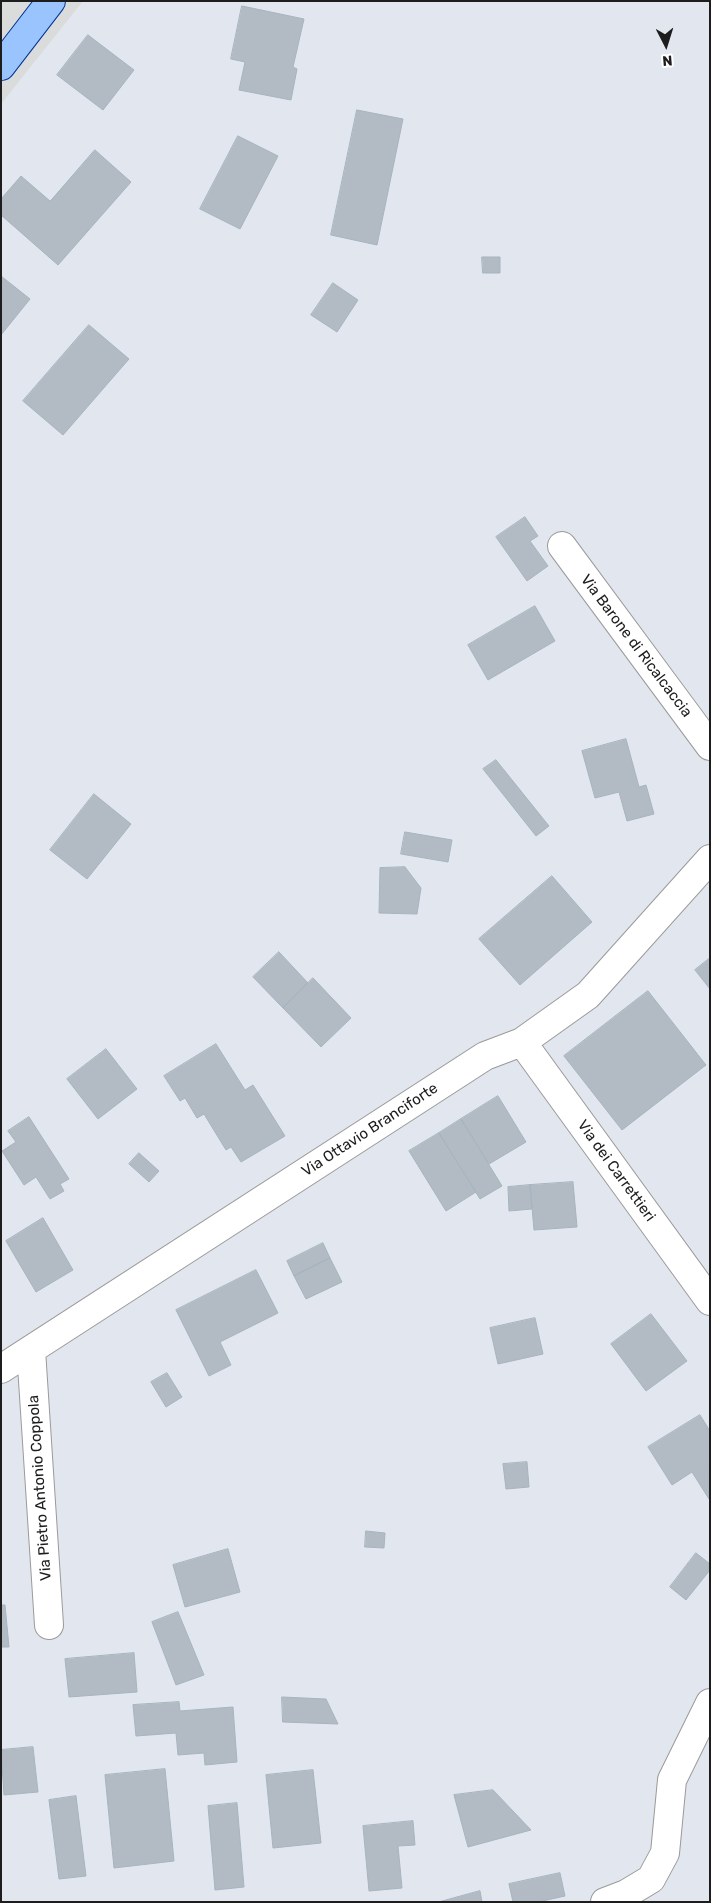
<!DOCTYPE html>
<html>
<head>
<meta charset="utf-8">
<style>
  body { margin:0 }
  #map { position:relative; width:711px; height:1903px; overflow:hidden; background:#e2e6ee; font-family:Rubik,sans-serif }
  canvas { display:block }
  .frame { position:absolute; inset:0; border:2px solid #1d1d1d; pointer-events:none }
  .north { position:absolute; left:641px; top:20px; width:50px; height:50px; -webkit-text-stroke:4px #fff; paint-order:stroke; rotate:175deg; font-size:14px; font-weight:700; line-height:20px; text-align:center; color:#1d1d1d }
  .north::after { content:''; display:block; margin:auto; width:18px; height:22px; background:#1d1d1d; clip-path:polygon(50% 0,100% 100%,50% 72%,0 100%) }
</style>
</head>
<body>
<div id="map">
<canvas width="711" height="1903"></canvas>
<div class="frame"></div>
<div class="north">N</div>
</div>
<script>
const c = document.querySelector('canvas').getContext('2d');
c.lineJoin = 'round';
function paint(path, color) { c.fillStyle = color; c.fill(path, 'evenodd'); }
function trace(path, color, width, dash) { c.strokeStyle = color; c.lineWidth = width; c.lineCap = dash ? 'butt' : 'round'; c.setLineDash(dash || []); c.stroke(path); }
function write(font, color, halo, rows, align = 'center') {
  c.font = font + ' Rubik,sans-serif'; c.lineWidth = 4.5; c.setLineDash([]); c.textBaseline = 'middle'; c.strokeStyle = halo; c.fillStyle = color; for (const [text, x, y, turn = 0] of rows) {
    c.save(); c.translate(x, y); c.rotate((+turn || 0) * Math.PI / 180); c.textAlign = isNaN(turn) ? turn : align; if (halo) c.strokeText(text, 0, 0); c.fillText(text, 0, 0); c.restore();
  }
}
const residential = new Path2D(`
  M1,1H83L1,104Z`);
const building = new Path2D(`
  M242,6L304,19L293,67L297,69L291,100L239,90L245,62L231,59Z
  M88,35L134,70L103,110L57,75Z
  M357,110L403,119L377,245L331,235Z
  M238,136L278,156L240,229L200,209Z
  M95,150L131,182L58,265L1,215V199L21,176L50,201Z
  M482,257H500V273H483Z
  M1,276L30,299L1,335Z
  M333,283L358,300L337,332L311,315Z
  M89,325L129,359L63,435L23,401Z
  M525,517L538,536L530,541L548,566L527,581L496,537Z
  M535,606L555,641L488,680L468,645Z
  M626,739L639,787L646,785L654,814L627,821L619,792L595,798L582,751Z
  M496,760L549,826L536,836L483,769Z
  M94,794L131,824L87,879L50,850Z
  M405,832L452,840L448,862L401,854Z
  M405,867L421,888L417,914L379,913L380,868Z
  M552,876L592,922L520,985L479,939Z
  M279,952L308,983L283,1008L253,977Z
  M710,958V989L695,970Z
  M313,978L351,1018L321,1047L283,1008Z
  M648,991L706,1065L622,1130L564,1056Z
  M216,1044L245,1090L253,1085L285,1136L241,1162L231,1147L226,1150L204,1114L197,1118L185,1098L180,1101L164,1076Z
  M106,1049L137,1089L98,1119L67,1079Z
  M498,1096L526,1142L489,1164L461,1119Z
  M29,1117L69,1179L60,1184L64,1191L50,1199L36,1177L24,1185L2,1151L16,1142L8,1131Z
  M461,1119L502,1186L480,1199L439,1133Z
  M439,1133L476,1192L446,1211L409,1151Z
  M139,1153L159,1171L149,1182L129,1164Z
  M573,1182L577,1227L534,1230L530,1185Z
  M530,1185L532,1209L509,1211L508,1187Z
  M43,1218L73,1270L36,1292L6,1241Z
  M323,1243L330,1258L294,1276L287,1261Z
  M330,1258L342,1282L306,1299L294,1276Z
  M256,1270L278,1313L220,1342L231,1365L209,1376L176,1310Z
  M651,1314L687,1361L646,1391L611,1344Z
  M535,1318L543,1354L498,1364L490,1328Z
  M167,1373L182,1397L166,1407L151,1382Z
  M700,1415L710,1431L709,1499L692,1472L672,1485L648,1447Z
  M527,1462L529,1487L506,1489L503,1464Z
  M366,1531L385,1533L384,1548L365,1547Z
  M228,1549L240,1592L185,1607L173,1565Z
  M696,1553L710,1564V1570L686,1600L670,1587Z
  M1,1605H5L9,1647H1Z
  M178,1612L204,1675L176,1685L152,1622Z
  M134,1653L137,1692L69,1697L65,1659Z
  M282,1697L326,1699L338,1724L283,1722Z
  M179,1702L180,1711L233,1707L237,1762L205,1765L204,1753L178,1755L176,1733L136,1736L133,1705Z
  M33,1747L38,1792L4,1795L1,1750Z
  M165,1769L174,1861L114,1868L105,1775Z
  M313,1770L321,1843L273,1848L266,1775Z
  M493,1790L531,1830L468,1847L454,1795Z
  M76,1796L86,1876L59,1879L49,1800Z
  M237,1803L244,1887L215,1890L208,1806Z
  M413,1821L415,1845L398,1846L402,1888L369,1891L363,1826Z
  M560,1873L565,1896L538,1902H513L509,1884Z
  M480,1891L482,1902H439Z`);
const minor = new Path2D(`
  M562,546L710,746
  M522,1042L710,1301
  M31,1350L49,1625
  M1,1369L485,1056L522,1042L588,995L710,859
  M605,1902L626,1894L651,1879L665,1853L672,1780L710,1703`);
const major = new Path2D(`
  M1,66L51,1`);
const streetNames = [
  ["Via Barone di Ricalcaccia",636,646,53],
  ["Via Ottavio Branciforte",370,1130,-33],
  ["Via dei Carrettieri",616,1171,54],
  ["Via Pietro Antonio Coppola",40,1488,-94]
];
paint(residential, '#dadbdb');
paint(building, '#b2bbc3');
trace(building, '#a5b4c0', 1);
trace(minor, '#9a9a9a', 30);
trace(major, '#003295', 30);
trace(minor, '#fff', 28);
trace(major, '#99c4fd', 28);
write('15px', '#1d1d1d', '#fff', streetNames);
</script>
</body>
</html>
